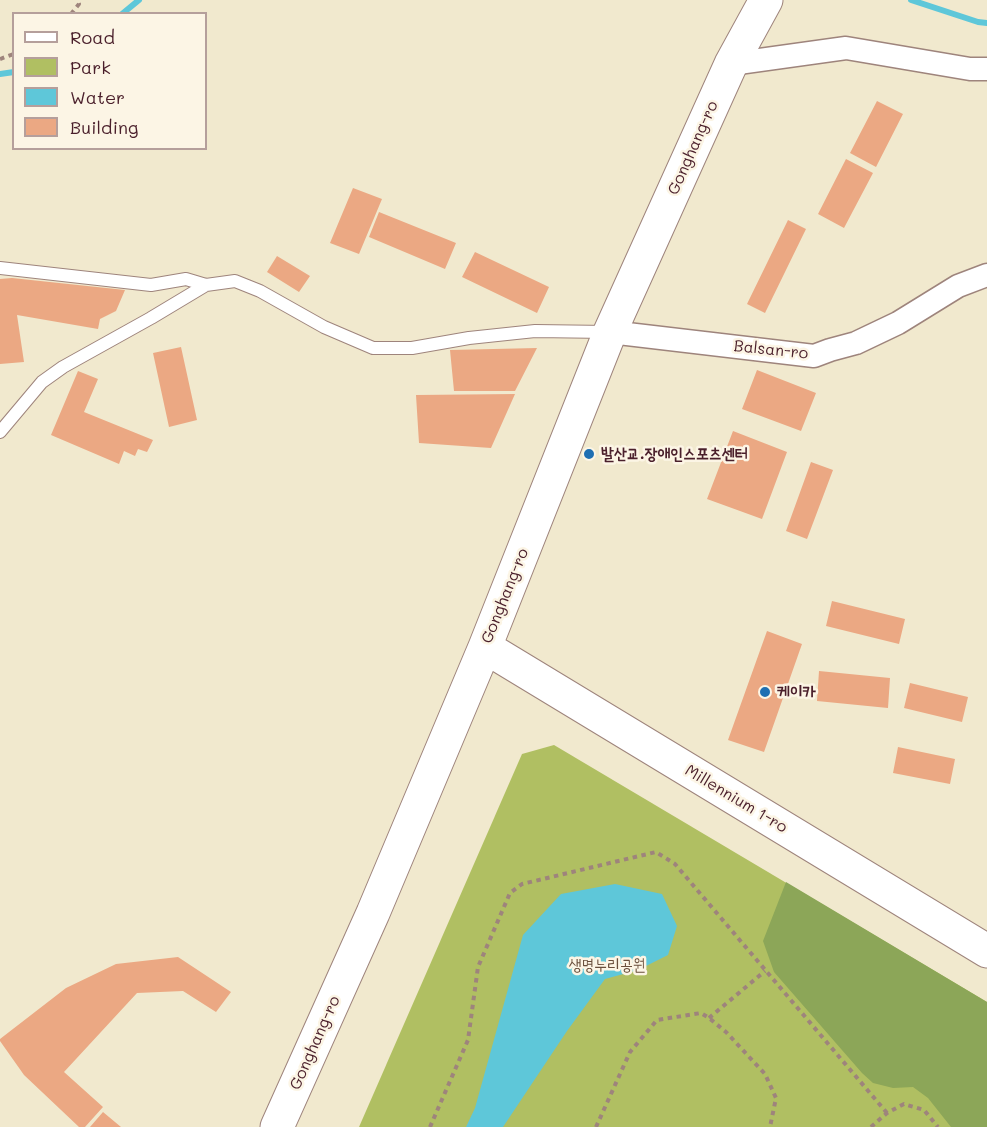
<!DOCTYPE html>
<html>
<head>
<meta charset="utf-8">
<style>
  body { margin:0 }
  #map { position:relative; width:987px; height:1127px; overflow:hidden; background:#f1e9ce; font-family:Mali,sans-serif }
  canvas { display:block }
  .legend { position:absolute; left:12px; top:12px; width:195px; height:138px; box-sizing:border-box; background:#fcf5e5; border:2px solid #b59f9b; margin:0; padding:8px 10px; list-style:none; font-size:18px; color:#4a1f2b }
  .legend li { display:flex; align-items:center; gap:12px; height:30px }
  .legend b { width:30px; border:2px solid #b59f9b }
</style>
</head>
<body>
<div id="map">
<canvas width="987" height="1127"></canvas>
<ul class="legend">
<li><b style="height:8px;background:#fff"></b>Road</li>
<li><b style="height:16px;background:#b0bf62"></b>Park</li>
<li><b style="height:16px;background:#5ec7d9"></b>Water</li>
<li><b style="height:16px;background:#eba883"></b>Building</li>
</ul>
</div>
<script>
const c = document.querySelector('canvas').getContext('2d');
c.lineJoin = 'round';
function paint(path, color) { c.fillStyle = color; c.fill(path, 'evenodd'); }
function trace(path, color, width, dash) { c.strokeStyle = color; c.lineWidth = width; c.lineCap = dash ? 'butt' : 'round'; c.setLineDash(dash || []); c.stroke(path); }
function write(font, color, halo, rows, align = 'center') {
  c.font = font + ' Mali,"Poor Story",sans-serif'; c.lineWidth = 5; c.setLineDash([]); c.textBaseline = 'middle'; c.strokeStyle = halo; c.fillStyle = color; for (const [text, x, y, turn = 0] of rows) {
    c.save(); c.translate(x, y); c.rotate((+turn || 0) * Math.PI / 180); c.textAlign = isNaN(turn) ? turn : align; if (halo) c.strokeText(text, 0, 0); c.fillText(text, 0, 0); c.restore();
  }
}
const green = new Path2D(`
  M554,745L987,1002V1127H359L522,754Z`);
const forest = new Path2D(`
  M786,882L987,1002V1127H951L928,1098L913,1087L893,1088L873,1083L862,1073L774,972L763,941Z`);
const water = new Path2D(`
  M615,884L662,894L677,926L668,955L638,970L605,979L567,1031L503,1127H466L475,1108L523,935L561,894Z`);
const stream = new Path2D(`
  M911,0L978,22L987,23
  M122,14L139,0
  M0,74L14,72`);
const building = new Path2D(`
  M877,101L903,114L876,167L850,153Z
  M846,159L873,173L844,228L818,214Z
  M353,188L382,199L359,254L330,243Z
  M379,212L456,243L445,269L369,237Z
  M788,220L806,229L765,313L747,304Z
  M475,252L549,287L537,313L462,277Z
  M277,256L310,276L299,292L267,272Z
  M12,278L125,290L116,311L100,319L98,329L17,315L24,362L0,364V279Z
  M181,347L197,420L169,427L153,353Z
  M537,348L515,391H454L450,350Z
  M757,370L816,393L801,431L742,409Z
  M78,371L98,379L84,412L153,440L147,452L138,449L135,456L124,451L119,464L51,435Z
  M515,394L491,448L419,443L416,395Z
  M733,431L787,452L762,519L707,499Z
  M811,462L833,470L807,539L786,531Z
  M832,601L905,619L899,644L826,626Z
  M767,631L802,644L764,752L728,740Z
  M819,671L890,678L888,708L817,701Z
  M910,683L968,697L962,722L904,708Z
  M898,747L955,759L950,784L893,773Z
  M178,957L231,992L216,1012L183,991L137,993L64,1072L103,1107L85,1127H79L24,1075L0,1041V1039L66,988L116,964Z
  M103,1112L121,1127H90Z`);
const path = new Path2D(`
  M71,14L79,4L77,0
  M0,59L14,54
  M709,1018L765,971
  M430,1127L468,1040L478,967L510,893L522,884L656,852L675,864L887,1113
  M596,1127L630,1052L657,1020L701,1013L709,1018L726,1032L765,1074L776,1098L770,1127
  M871,1127L887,1113L904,1104L924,1110L938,1127`);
const lane = new Path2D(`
  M0,268L151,285L186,279L206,285
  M0,432L42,382L63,367L151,318L206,285L235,281L260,291L324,327L373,348H412L469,338L535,331L608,332`);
const street = new Path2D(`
  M731,64L846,48L970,69H987
  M610,332L814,356L830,350L856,343L898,323L958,286L987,275`);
const secondary = new Path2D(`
  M485,647L987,951
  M277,1127L373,913L485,647L610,332L731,64L766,0`);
const markers = [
  [589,454,6,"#1f6fb2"],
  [765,692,6,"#1f6fb2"]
];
const streetNames = [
  ["Gonghang-ro",693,148,-66],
  ["Balsan-ro",771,350,6],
  ["Gonghang-ro",505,596,-68],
  ["Millennium 1-ro",736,799,31],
  ["Gonghang-ro",315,1043,-66]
];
const poiNames = [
  ["발산교.장애인스포츠센터",601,454],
  ["케이카",777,692]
];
const parkNames = [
  ["생명누리공원",607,965]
];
paint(green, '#b0bf62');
paint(forest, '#8ca658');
paint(water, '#5ec7d9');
trace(stream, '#5ec7d9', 6);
paint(building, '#eba883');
trace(lane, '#9e847c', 14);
trace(street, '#9e847c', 25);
trace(secondary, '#9e847c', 35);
trace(path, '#9e847c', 4, [4.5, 4.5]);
trace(lane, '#fff', 12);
trace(street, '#fff', 22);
trace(secondary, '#fff', 33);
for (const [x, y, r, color] of markers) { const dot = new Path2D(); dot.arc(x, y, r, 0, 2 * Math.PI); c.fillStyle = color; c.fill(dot); trace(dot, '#fcf5e5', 2); }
write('16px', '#4a1f2b', '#fcf5e5', streetNames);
write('bold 16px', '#4a1f2b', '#fcf5e5', poiNames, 'left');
write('16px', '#694f3c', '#fcf5e5', parkNames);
</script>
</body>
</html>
